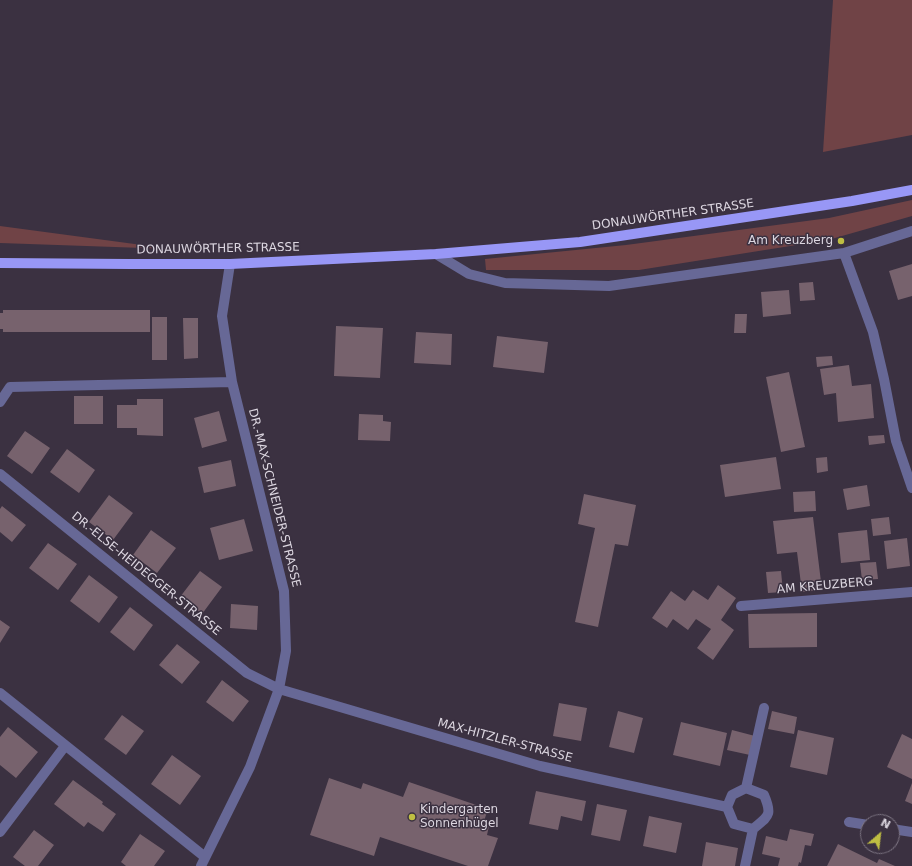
<!DOCTYPE html>
<html>
<head>
<meta charset="utf-8">
<style>
  body { margin:0 }
  #map { position:relative; width:912px; height:866px; overflow:hidden; background:#3b3141; font-family:"DejaVu Sans",sans-serif }
  canvas { display:block }
  .north { position:absolute; left:860px; top:814px; width:40px; height:40px; box-sizing:border-box; background:#3b3141; border:1px solid #7b7381; border-radius:50%; rotate:28deg; font-size:11px; font-weight:700; line-height:16px; text-align:center; color:#dcd6e0 }
  .north::after { content:''; display:block; margin:auto; width:14px; height:18px; background:#bfbe42; clip-path:polygon(50% 0,100% 100%,50% 72%,0 100%) }
</style>
</head>
<body>
<div id="map">
<canvas width="912" height="866"></canvas>
<div class="north">N</div>
</div>
<script>
const c = document.querySelector('canvas').getContext('2d');
c.lineJoin = 'round';
function paint(path, color) { c.fillStyle = color; c.fill(path, 'evenodd'); }
function trace(path, color, width, dash) { c.strokeStyle = color; c.lineWidth = width; c.lineCap = dash ? 'butt' : 'round'; c.setLineDash(dash || []); c.stroke(path); }
function write(font, color, halo, rows, align = 'center') {
  c.font = font + ' "DejaVu Sans",sans-serif'; c.lineWidth = 3; c.setLineDash([]); c.textBaseline = 'middle'; c.strokeStyle = halo; c.fillStyle = color; for (const [text, x, y, turn = 0] of rows) {
    c.save(); c.translate(x, y); c.rotate((+turn || 0) * Math.PI / 180); c.textAlign = isNaN(turn) ? turn : align; if (halo) c.strokeText(text, 0, 0); c.fillText(text, 0, 0); c.restore();
  }
}
const green = new Path2D(`
  M833,0H912V135L823,152Z
  M912,200V216L828,240L639,270H486L485,259L626,245L829,218Z
  M0,226L172,249L0,243Z`);
const building = new Path2D(`
  M912,264V296L898,300L889,271Z
  M813,282L815,300L800,301L799,283Z
  M789,290L791,314L763,317L761,292Z
  M3,310H150V332H3V329H0V313H3Z
  M735,314H747L746,333H734Z
  M152,317H167V360H152Z
  M183,318H198V358L184,359Z
  M336,326L383,328L380,378L334,376Z
  M416,332L452,334L451,365L414,363Z
  M497,336L548,342L544,373L493,367Z
  M832,356L833,365L817,367L816,357Z
  M849,365L852,386L871,384L874,418L838,422L836,393L824,395L820,369Z
  M789,372L805,447L781,452L766,377Z
  M74,396H103V424H74Z
  M137,399H163V436L137,435V428H117V405H137Z
  M219,411L227,441L202,448L194,418Z
  M359,414L383,415V421L391,422L390,441L358,440Z
  M25,431L50,448L32,474L7,456Z
  M884,435L885,443L869,445L868,436Z
  M67,449L95,470L79,493L50,472Z
  M776,457L781,489L725,497L720,465Z
  M827,457L828,471L817,473L816,458Z
  M231,460L236,486L204,493L198,467Z
  M867,485L870,506L847,510L843,489Z
  M815,491L816,511L794,512L793,492Z
  M584,494L636,505L628,546L615,544L598,627L575,622L595,528L578,524Z
  M109,495L133,513L113,540L89,522Z
  M2,506L26,525L12,542L0,532V509Z
  M813,517L822,590L802,592L797,552L777,554L773,521Z
  M889,517L891,534L873,536L871,519Z
  M244,519L253,551L219,560L210,528Z
  M151,530L176,548L157,573L133,555Z
  M867,530L870,560L841,563L838,533Z
  M907,538L910,566L887,569L884,541Z
  M48,543L77,564L58,590L29,568Z
  M876,562L878,579L862,580L860,563Z
  M200,571L222,587L202,614L180,597Z
  M781,571L783,592L768,593L766,572Z
  M89,575L118,597L99,623L70,601Z
  M718,585L736,598L721,620L734,630L713,660L697,648L711,629L696,619L688,630L673,619L667,628L652,618L671,591L685,601L693,590L708,600Z
  M231,604L258,606L257,630L230,628Z
  M130,607L153,625L134,651L110,632Z
  M817,613V647L749,648L748,614Z
  M0,620L10,627L0,643Z
  M177,644L200,662L182,684L159,665Z
  M222,680L249,701L233,722L206,702Z
  M559,703L587,708L581,741L553,736Z
  M618,711L643,718L634,753L609,747Z
  M772,711L797,717L794,734L768,729Z
  M122,715L144,731L126,755L104,739Z
  M681,722L727,733L720,766L673,755Z
  M8,727L38,752L16,778L0,765V737Z
  M732,730L755,736L750,755L727,750Z
  M798,730L834,738L827,775L790,767Z
  M902,734L912,739V779L887,767Z
  M172,755L201,776L180,805L151,784Z
  M329,778L361,789L363,783L403,797L409,782L488,809L483,824L489,826L487,835L498,838L488,866H468L380,837L374,856L310,835Z
  M73,780L103,802L102,804L116,814L103,832L88,822L84,827L54,804Z
  M912,783V804L905,801Z
  M536,791L586,801L582,821L561,816L558,830L529,824Z
  M597,804L627,810L620,841L591,835Z
  M649,816L682,823L676,853L643,846Z
  M790,829L814,834L811,846L805,845L801,863L799,862L798,866H778L780,858L762,854L766,836L787,841Z
  M34,830L54,845L38,866H25L13,857Z
  M140,834L165,851L154,866H126L121,862Z
  M706,842L738,848L735,866H702Z
  M838,844L877,863L879,859L895,866H827Z`);
const minor = new Path2D(`
  M844,253L873,332L884,379L896,441L912,488
  M436,254L469,274L505,283L609,286L844,253L912,231
  M0,402L10,387L232,382
  M0,474L247,673L279,689L540,766L727,807L734,824L753,829C768,816 773,816 764,795L746,788L732,795L727,807
  M741,606L912,592
  M0,693L205,857
  M746,788L764,708
  M849,822L868,825
  M892,829L912,832
  M0,832L65,746
  M201,866L250,767L279,689L286,651L284,591L232,382L222,316L230,264
  M745,866L753,829`);
const major = new Path2D(`
  M0,263L129,264H230L436,254L580,242L852,201L912,190`);
const markers = [
  [841,241,4,"#bfbe42"],
  [412,817,4,"#bfbe42"]
];
const streetNames = [
  ["DONAUWÖRTHER STRASSE",673,215,-8],
  ["DONAUWÖRTHER STRASSE",218,249,-1],
  ["DR.-MAX-SCHNEIDER-STRASSE",274,498,76],
  ["DR.-ELSE-HEIDEGGER-STRASSE",146,574,39],
  ["AM KREUZBERG",825,586,-5],
  ["MAX-HITZLER-STRASSE",505,741,15]
];
const poiNames = [
  ["Am Kreuzberg",833,241],
  ["Kindergarten",420,810,"left"],
  ["Sonnenhügel",420,824,"left"]
];
paint(green, '#704346');
paint(building, '#77626d');
trace(minor, '#676896', 10);
trace(major, '#9897f6', 10);
for (const [x, y, r, color] of markers) { const dot = new Path2D(); dot.arc(x, y, r, 0, 2 * Math.PI); c.fillStyle = color; c.fill(dot); trace(dot, '#3b3141', 1.5); }
write('12px', '#dcd6e0', '#3b3141', streetNames);
write('12px', '#dcd6e0', '#3b3141', poiNames, 'right');
</script>
</body>
</html>
